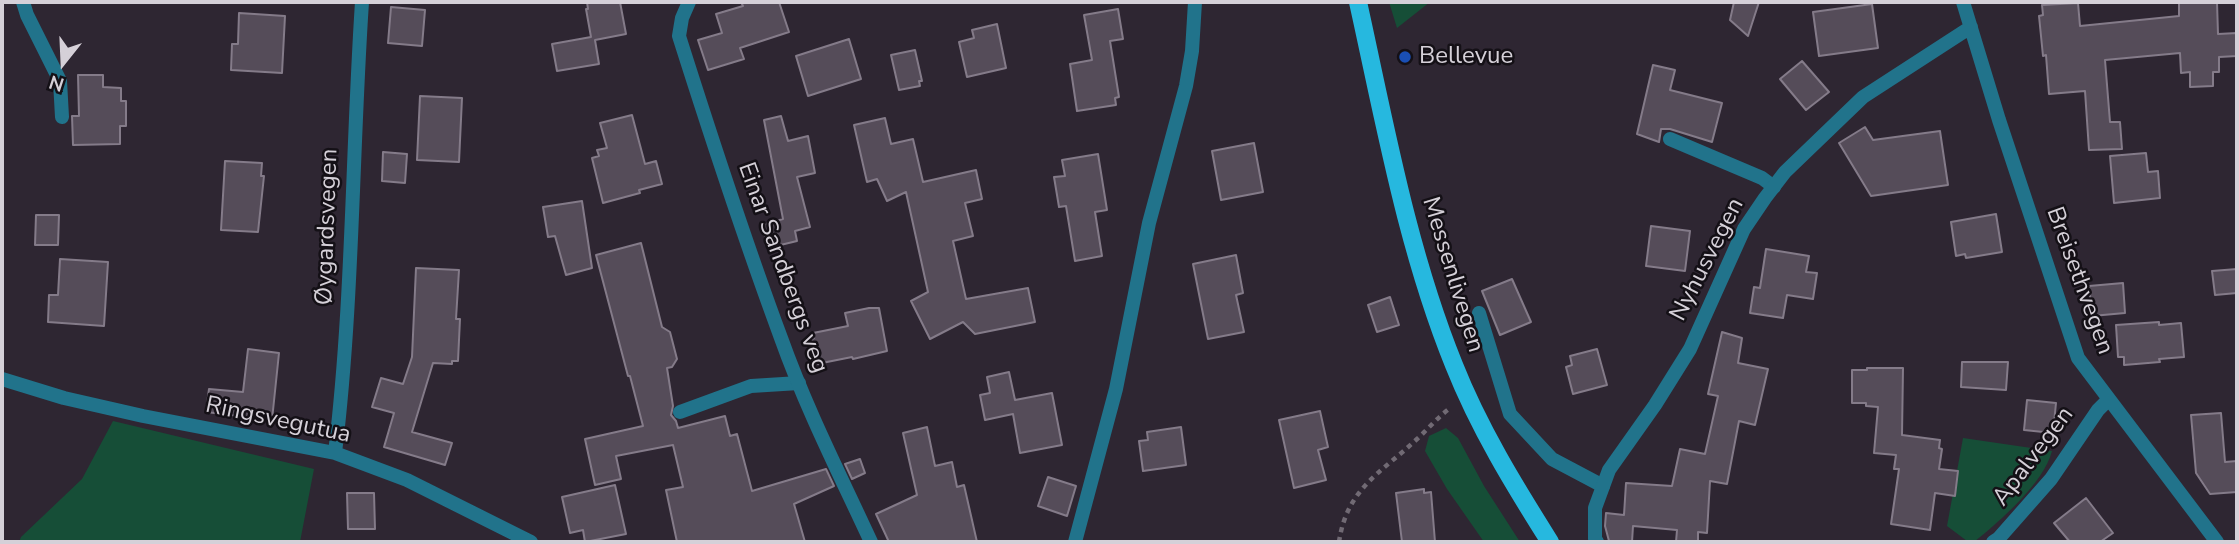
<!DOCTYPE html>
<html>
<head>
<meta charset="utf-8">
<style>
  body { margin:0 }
  #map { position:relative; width:2239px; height:544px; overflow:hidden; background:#2e2632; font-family:"Nunito Sans",sans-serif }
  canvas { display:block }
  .frame { position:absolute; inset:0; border:4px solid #d5d0d8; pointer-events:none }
  .north { position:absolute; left:28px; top:28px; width:70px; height:70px; -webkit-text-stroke:5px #141016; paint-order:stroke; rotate:198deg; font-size:19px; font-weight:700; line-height:28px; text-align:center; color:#d5d0d8 }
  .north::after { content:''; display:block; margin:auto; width:24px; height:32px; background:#d5d0d8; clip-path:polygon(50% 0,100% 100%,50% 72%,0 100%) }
</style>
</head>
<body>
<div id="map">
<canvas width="2239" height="544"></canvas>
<div class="frame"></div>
<div class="north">N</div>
</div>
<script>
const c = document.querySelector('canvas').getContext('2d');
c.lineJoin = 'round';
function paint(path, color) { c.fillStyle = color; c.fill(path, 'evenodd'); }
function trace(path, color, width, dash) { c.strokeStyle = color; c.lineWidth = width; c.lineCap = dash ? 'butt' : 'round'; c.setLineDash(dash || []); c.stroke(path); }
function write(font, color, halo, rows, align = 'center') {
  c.font = font + ' "Nunito Sans",sans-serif'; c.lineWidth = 5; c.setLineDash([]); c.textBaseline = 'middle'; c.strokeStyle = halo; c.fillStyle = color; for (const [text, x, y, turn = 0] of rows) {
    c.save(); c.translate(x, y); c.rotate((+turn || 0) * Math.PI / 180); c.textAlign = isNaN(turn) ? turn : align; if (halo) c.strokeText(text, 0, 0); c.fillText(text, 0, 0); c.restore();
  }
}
const green = new Path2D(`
  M1389,2H1430L1397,28Z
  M113,421L314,469L300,542H19L21,537L82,479Z
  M1446,428L1458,438L1484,486L1520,542H1484L1447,489L1425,451L1429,436Z
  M1963,438L2052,451C2044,483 1999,522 1974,542L1967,541L1947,526Z`);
const building = new Path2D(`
  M587,2H620L626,34L595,40L599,64L557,71L552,44L591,37L586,9H588Z
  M741,2H779L789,32L740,48L744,59L708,70L698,40L722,33L716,14L743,6Z
  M1734,2H1759L1748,36L1730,20Z
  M2179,2H2217L2218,34L2237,33V56L2219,57V72H2213V86L2190,87V72L2181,73L2180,53L2105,60L2110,122H2120L2122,149L2089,150L2085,91L2049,94L2046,55L2043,56L2039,16L2043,15L2042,5L2078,3L2080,26L2179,16Z
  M1872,4L1878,48L1819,56L1813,12Z
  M391,7L425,10L422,46L388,43Z
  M1118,9L1123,39L1110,41L1119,97L1115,98L1116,105L1077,111L1070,64L1092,60L1084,15Z
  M239,13L285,16L282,73L231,70L232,44H238Z
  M997,24L1006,68L967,77L959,42L974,38L972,30Z
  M849,39L861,79L808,96L796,56Z
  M915,50L922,81H919L920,86L899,90L891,55Z
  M1802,61L1829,92L1806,110L1780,79Z
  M1653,65L1675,70L1670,90L1722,103L1712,142L1670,129H1661L1659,142L1637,134Z
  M78,75H103V87L121,88V101H126V126H120V144L73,145L72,116H79Z
  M420,96L462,98L459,162L417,160Z
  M632,115L645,164L656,161L662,184L639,190L640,193L603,203L592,158L599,156L597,150L607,148L600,123Z
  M781,116L788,141L808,136L815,173L797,177L810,227L795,231L797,241L768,248L762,225L783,219L764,120Z
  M885,118L891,144L913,139L923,182L976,170L982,199L965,203L973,236L953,241L966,299L1028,288L1035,322L975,334L963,322L930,339L911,301L928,292L906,192L887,201L877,179L867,182L854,125Z
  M1865,127L1873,140L1940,131L1948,185L1871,196L1839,143Z
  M1254,143L1263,192L1221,200L1212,151Z
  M383,152L407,154L405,183L382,181Z
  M2146,153L2148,172L2158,171L2160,198L2114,203L2110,156Z
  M1098,154L1107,210L1095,212L1102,256L1075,261L1066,206L1059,207L1054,177L1065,176L1062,160Z
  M225,161L262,163L261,176H264L258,232L221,230Z
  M582,201L592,268L566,275L555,236L548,237L543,207Z
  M1996,214L2002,252L1966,258L1965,254L1956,256L1951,222Z
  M36,215H59L58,245H35Z
  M1651,226L1690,231L1685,271L1646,266Z
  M641,243L662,327L670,332L677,359L672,367L667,368L673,406L671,415L676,421L678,428L725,416L730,436L737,434L752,491L826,469L834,486L794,504L805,542H677L666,490L683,487L673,445L616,456L621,479L595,485L585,439L643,426L630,376H628L596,255Z
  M1766,249L1809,256L1806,272L1817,273L1813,299L1787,295L1783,318L1750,313L1754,287L1760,288Z
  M1236,255L1243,293L1236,295L1244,332L1208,339L1193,264Z
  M60,259L108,262L104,326L48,322L49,295H58Z
  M416,268L459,270L456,319H460L458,361H452V364L433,363L412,432L452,443L445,465L384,447L394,413L372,407L381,378L403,384L412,357Z
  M2237,269V293L2215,295L2212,271Z
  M1512,279L1531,322L1500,335L1482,291Z
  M2123,283L2125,313L2092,316L2089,286Z
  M1390,297L1399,325L1377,332L1368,305Z
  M869,308H879L887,351L853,359L852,357L817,364L812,339L814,338L813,333L848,326L845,313Z
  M2159,322V325L2181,323L2184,357L2159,359L2160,362L2124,365V357H2118L2116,325Z
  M1722,332L1742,338L1738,363L1768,369L1755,425L1739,421L1727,484L1710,481L1707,533L1698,532V542H1676L1677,530L1633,526L1632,542L1609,541L1605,526L1606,513L1624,515L1626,483L1672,486L1680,449L1705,454L1718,396L1708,394Z
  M248,349L279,353L272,420L206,412L209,389L243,392Z
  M1597,349L1607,385L1573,394L1566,367L1572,365L1570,356Z
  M1962,362H2008L2006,390L1961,387Z
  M1867,368H1903L1902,435L1940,440L1939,448L1942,449L1939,469L1958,471L1955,496L1935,493L1930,530L1891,524L1899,469H1894L1896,455L1874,453L1878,407L1866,406V403H1852V370H1867Z
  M1009,372L1015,400L1052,393L1062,445L1020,453L1013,414L985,420L980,395L990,393L987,377Z
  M2027,400L2056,403L2053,433L2024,430Z
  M1320,411L1328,447L1318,450L1326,480L1294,488L1279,420Z
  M2221,413L2225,462L2237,461V492L2210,494L2196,473L2191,415Z
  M927,427L935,466L952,462L957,487L964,485L977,542H889L876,514L917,495L903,433Z
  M1181,427L1186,465L1143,471L1139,441L1148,440L1147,432Z
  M860,459L865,473L852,479L845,464Z
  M1048,477L1076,486L1067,516L1038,506Z
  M615,485L626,534L585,542L583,530L570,533L562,497Z
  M1424,489V493L1431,492L1435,542H1402L1396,493Z
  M347,493H374L375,529H348Z
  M2086,498L2113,533L2100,542H2070L2054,523Z`);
const path = new Path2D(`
  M1339,542C1347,488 1381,473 1417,439C1428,429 1437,418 1449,409`);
const service = new Path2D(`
  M23,2L27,15L60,81L62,117
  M1670,139L1762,178L1774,187
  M1479,313L1510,414L1552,459L1603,486
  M680,412L751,386L799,383`);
const minor = new Path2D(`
  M689,2L682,18L679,36C711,137 744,238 781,338C806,408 840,475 871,542
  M1963,2L1999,120L2078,358L2217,542
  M2,379L64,398L143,416L335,453L407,480L531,542
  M335,453C353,303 352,152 362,2
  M1075,542L1116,389L1149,223L1186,86L1192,51L1195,2
  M1597,542L1595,539V508L1609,470L1655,405L1690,349L1744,229L1765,198L1785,172L1863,97L1971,27
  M1993,542L1999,538L2051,479L2098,410L2109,399`);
const primary = new Path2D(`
  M1358,2C1385,124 1407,249 1454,365C1479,428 1514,485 1550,542`);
const markers = [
  [1405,57,7,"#1a4fb4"]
];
const poiNames = [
  ["Bellevue",1419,57]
];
const streetNames = [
  ["Øygardsvegen",328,227,-88],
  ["Nyhusvegen",1708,260,-63],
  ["Einar Sandbergs veg",782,268,70],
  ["Messenlivegen",1452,275,73],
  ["Breisethvegen",2079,281,70],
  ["Ringsvegutua",278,421,12],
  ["Apalvegen",2034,457,-53]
];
paint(green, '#164e37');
paint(building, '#554c59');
trace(building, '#847b89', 2);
trace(path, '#716a74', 4.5, [5, 5]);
trace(service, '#21738b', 14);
trace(minor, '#21738b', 14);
trace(primary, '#26b8df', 18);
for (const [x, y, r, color] of markers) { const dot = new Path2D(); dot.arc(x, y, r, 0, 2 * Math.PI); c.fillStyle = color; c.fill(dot); trace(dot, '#141016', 2.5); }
write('24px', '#d5d0d8', '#141016', poiNames, 'left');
write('24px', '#d5d0d8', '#141016', streetNames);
</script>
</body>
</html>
